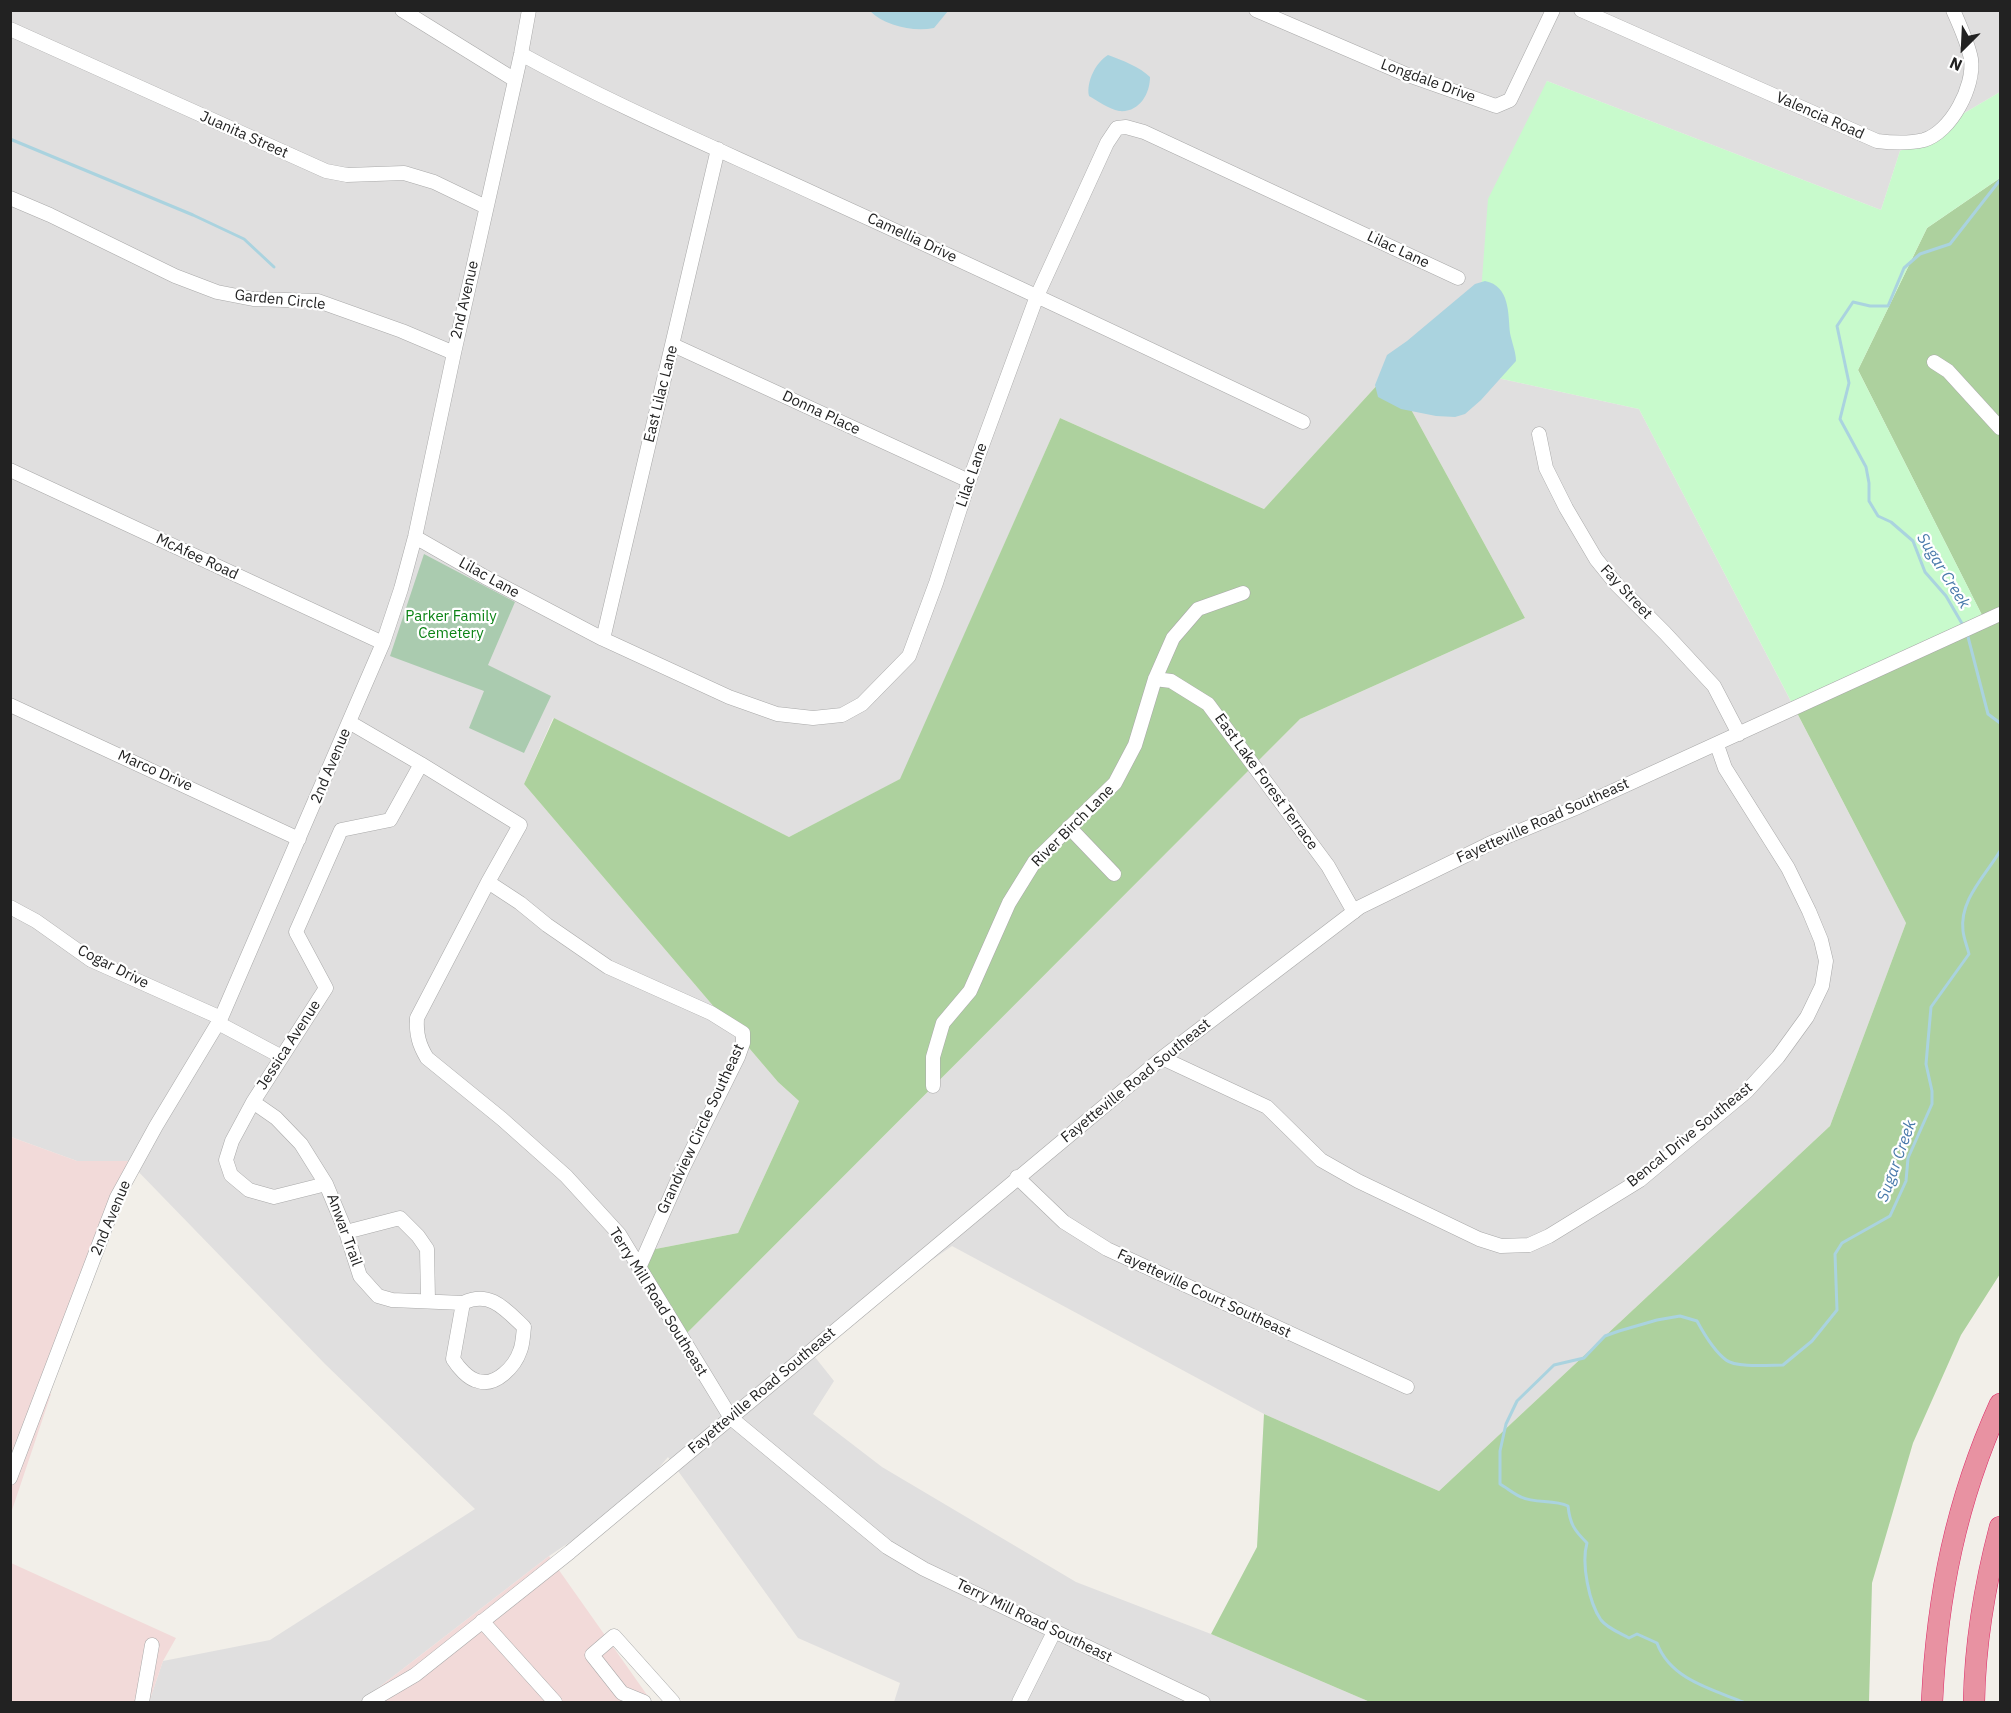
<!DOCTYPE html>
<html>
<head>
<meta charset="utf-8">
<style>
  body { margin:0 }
  #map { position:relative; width:2011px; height:1713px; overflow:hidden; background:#f2efe9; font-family:"IBM Plex Sans",sans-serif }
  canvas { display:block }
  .frame { position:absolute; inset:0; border:12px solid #222; pointer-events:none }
  .north { position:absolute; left:1933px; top:18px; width:60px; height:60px; -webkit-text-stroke:4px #fff; paint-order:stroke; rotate:204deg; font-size:16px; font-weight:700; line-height:24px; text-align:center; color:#222 }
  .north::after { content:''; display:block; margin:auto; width:21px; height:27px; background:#222; clip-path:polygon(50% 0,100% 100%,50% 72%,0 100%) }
</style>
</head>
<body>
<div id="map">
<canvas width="2011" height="1713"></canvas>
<div class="frame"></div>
<div class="north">N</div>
</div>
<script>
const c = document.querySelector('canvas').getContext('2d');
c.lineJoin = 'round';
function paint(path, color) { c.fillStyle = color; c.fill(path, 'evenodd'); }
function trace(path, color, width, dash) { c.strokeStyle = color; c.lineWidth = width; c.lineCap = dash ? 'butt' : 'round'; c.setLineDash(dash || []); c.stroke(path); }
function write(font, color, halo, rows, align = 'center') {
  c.font = font + ' "IBM Plex Sans",sans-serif'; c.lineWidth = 4.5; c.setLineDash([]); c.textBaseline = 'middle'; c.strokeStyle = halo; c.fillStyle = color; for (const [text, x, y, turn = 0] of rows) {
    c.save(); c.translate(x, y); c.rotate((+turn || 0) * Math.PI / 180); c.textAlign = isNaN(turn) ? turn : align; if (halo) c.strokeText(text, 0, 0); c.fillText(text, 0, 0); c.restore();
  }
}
const residential = new Path2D(`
  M10,11H2000V92L1900,151L1881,210L1547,81L1475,373L1639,409L1906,923L1830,1126L1439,1491L1264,1414L952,1246L807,1347L834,1381L813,1414L882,1467L1076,1582L1211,1634L1370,1702H894L900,1683L798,1638L668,1457L630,1502L549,1556L360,1702H149L163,1661L270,1640L475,1509L325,1364L128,1161H77L11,1137ZM1390,371L1525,618L1300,719L680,1340L640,1252L738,1233L799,1101L778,1082L524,784L553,718L789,837L901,779L1060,418L1264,509Z`);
const commercial = new Path2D(`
  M11,1137L77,1161H128L37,1389L51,1394L11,1513Z
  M549,1556L652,1702H360Z
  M11,1563L176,1638L163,1661L149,1702H11Z`);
const forest = new Path2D(`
  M2000,178V1027L1999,1031L2000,1032V1274L1961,1335L1913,1443L1872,1583L1869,1702H1370L1211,1634L1257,1547L1264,1414L1439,1491L1830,1126L1906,923L1795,709L1988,627L1858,370L1927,228Z
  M1390,371L1525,618L1300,719L679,1341L640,1252L738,1233L799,1101L778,1082L524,784L554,718L789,837L900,779L1060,418L1264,509Z`);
const cemetery = new Path2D(`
  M424,554L515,602L488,665L551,696L524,753L469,728L484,691L390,656Z`);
const park = new Path2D(`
  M1547,81L1881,210L1900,151L2000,92V178L1927,228L1858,370L1988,627L1795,709L1639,409L1475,373L1488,199Z`);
const water = new Path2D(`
  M870,11H948L934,28C913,32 885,26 870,11Z
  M1108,55C1122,60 1140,67 1150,77C1150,94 1139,113 1119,111C1109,109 1098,101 1089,96C1086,82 1096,62 1108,55Z
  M1485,281C1510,286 1508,313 1510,333C1512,343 1516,352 1516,361L1481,400L1465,414L1455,417L1436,416L1401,409L1378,397L1375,385L1387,355L1407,341L1475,284Z`);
const stream = new Path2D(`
  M10,139L193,215L244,239L274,267
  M1964,627L1946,596L1925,572L1913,541L1891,522L1878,516L1869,501V483L1866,467L1840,419L1849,383L1837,326L1853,302L1870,306H1888L1904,268L1920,254L1950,244L2000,180
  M1967,633L1988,714L2000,723
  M1743,1702C1711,1689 1670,1679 1657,1643L1637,1634L1629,1638C1620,1633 1607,1628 1601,1620C1589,1603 1581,1563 1587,1543C1574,1530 1570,1524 1568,1506C1553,1499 1536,1504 1521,1497C1514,1494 1507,1488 1500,1484V1451L1506,1424L1517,1401L1554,1365L1584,1358L1605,1336L1619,1331L1657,1320L1680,1316L1697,1321C1704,1334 1713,1350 1726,1360C1736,1368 1770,1365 1783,1365L1812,1341L1837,1310L1835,1254L1842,1243L1890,1216L1906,1181L1908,1158L1932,1104V1091L1926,1064L1931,1007L1969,954C1967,946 1964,939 1963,931C1959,900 1986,875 2000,851`);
const minor = new Path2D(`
  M402,10L515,80
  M1256,10L1405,74L1496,106L1510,100L1553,10
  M1581,10L1877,141C1893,143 1908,144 1924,140C1951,132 1975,86 1971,59C1968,43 1960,26 1953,10
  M10,29L326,171L347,175L404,173L434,182L486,207
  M521,54C619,108 723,151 824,198C984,271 1144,346 1303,422
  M10,198L50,215L175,276L217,292L253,299L318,301L402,331L454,353
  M673,345L969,481
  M1934,362L1948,371L2000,428
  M1539,434L1546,468L1566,508L1596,559L1617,585L1665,633L1714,686L1739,734
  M10,470L383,643
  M415,537L485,577L603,639L729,697L777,714L813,718L842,715L862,704L909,656L936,583L969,481L1037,296L1107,143L1117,128L1126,127L1144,132L1458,278
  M603,639L718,149
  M1155,679L1171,681L1208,704L1328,866L1354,912
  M10,705L299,839
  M349,722L421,764L520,825L488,882L417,1018C416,1034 419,1045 427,1058L502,1119L566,1176L619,1234L731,1418L887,1547L924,1569L1203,1702
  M1069,827L1114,874
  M488,882L520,903L547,925L608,967L711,1013L743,1033V1043L738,1057L683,1168L639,1268
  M10,907L36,921L91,960L221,1018
  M218,1023L282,1057
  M1162,1058L1267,1107L1321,1160L1358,1181L1479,1239L1501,1246L1529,1245L1549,1236L1640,1180L1747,1091L1778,1057L1807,1017L1822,986L1826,961L1821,940L1809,911L1788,868L1725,768L1717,745
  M933,1086V1057L943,1023L970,991L1009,903L1035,861L1115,783L1135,745L1155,679L1173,638L1198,609L1243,593
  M253,1102L276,1118L301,1144L326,1184L346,1232L360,1276L378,1296L392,1300L463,1303C490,1290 505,1309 524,1327C523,1335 523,1344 520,1351C515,1366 496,1387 478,1381C468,1379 458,1367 453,1359L463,1303
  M1017,1177L1064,1222L1107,1249L1407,1387
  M326,1184L274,1197L249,1190L231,1175L226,1160L232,1141L253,1102L326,988L296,932L341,830L390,820L421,764
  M346,1232L400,1218L418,1236L427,1249L428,1300
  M10,1478L117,1197L156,1126L221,1018L383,643L401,589L415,537L454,353L521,54L529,10
  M482,1621L555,1702
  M142,1702L152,1645
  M369,1702L415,1675L570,1552L1162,1058L1360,907L1491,843L1578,807L2000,614
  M644,1702L622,1693L592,1655L614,1636L673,1702
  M1019,1702L1054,1632`);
const highway = new Path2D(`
  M1932,1702C1937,1596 1956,1501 2000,1404
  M1974,1702C1975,1643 1985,1584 2000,1527`);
const streetNames = [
  ["Longdale Drive",1428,81,20],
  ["Valencia Road",1820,116,24],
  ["Juanita Street",244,135,24],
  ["Camellia Drive",912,238,25],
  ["Lilac Lane",1398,250,25],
  ["Garden Circle",280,300,6],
  ["2nd Avenue",465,300,-77],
  ["East Lilac Lane",661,394,-76],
  ["Donna Place",821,413,25],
  ["Lilac Lane",972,475,-71],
  ["McAfee Road",197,557,25],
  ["Lilac Lane",489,578,29],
  ["Fay Street",1626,592,47],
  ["2nd Avenue",331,766,-67],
  ["Marco Drive",155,771,24],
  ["East Lake Forest Terrace",1266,782,54],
  ["Fayetteville Road Southeast",1543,821,-24],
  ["River Birch Lane",1073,826,-45],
  ["Cogar Drive",113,967,27],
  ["Jessica Avenue",289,1045,-57],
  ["Fayetteville Road Southeast",1136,1081,-39],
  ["Grandview Circle Southeast",701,1129,-65],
  ["Bencal Drive Southeast",1690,1135,-39],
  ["2nd Avenue",111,1218,-67],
  ["Anwar Trail",344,1230,70],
  ["Fayetteville Court Southeast",1204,1294,25],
  ["Terry Mill Road Southeast",658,1302,58],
  ["Fayetteville Road Southeast",762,1391,-40],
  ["Terry Mill Road Southeast",1034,1621,26]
];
const parkNames = [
  ["Parker Family",451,617],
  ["Cemetery",451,634]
];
const waterNames = [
  ["Sugar Creek",1943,571,58],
  ["Sugar Creek",1897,1161,-70]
];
paint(residential, '#e0dfdf');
paint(commercial, '#f2dad9');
paint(forest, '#add19e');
paint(cemetery, '#aacbaf');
paint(park, '#c8facc');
paint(water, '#aad3df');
trace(stream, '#aad3df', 3);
trace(minor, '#a9a9a9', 15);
trace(highway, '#dc2a67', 22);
trace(minor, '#fff', 14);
trace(highway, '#e892a2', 21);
write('15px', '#222', '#fff', streetNames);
write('15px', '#0c8416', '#fff', parkNames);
write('italic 16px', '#4a7aab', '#fff', waterNames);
</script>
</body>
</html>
